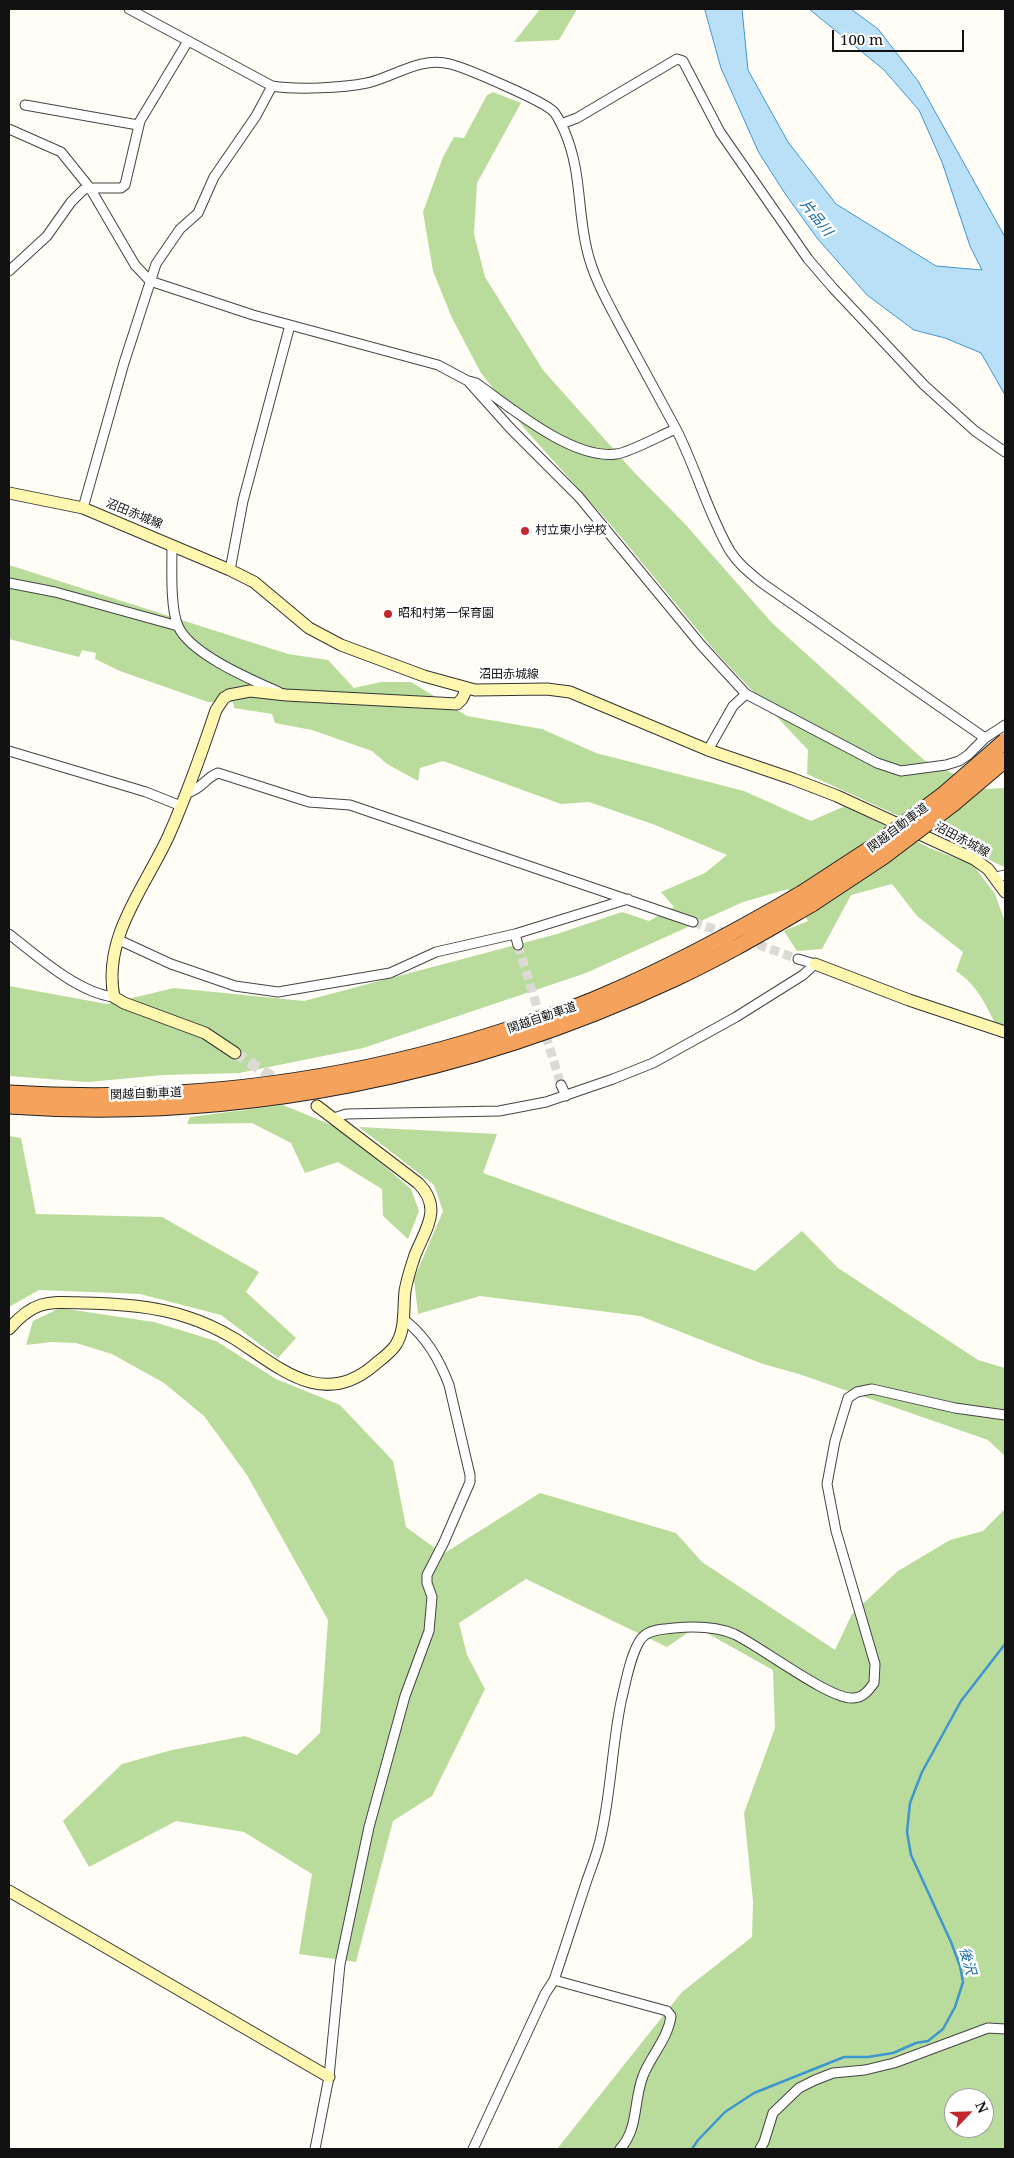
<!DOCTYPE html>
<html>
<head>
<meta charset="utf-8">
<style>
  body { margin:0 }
  #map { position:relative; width:1014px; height:2158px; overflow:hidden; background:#fffdf5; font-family:"Noto Serif",serif }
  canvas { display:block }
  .frame { position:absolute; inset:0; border:10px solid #111; pointer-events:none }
  .north { position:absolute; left:944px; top:2088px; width:50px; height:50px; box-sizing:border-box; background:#fff; border:1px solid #a0a0a0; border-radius:50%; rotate:66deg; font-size:14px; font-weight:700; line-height:20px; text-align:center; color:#111 }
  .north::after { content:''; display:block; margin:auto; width:18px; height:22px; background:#c4262e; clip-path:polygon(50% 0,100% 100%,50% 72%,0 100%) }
  .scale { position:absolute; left:832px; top:30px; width:132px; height:22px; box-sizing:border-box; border:2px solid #111; border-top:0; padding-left:6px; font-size:15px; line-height:18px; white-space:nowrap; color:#111; -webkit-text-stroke:4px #fff; paint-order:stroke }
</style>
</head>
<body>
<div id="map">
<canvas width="1014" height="2158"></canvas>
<div class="frame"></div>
<div class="north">N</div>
<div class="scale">100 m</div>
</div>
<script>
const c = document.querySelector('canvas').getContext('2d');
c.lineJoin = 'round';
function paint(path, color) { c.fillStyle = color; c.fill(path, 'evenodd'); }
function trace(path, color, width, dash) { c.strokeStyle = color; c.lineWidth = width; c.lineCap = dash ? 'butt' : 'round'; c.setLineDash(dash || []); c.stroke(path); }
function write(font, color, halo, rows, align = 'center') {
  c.font = font + ' "Noto Serif","Noto Sans JP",serif'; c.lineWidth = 5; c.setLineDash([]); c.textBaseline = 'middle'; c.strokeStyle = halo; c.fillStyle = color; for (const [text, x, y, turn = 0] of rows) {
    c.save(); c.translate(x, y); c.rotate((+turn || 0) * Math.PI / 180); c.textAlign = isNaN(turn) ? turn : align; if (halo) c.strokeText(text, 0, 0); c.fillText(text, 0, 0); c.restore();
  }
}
const forest = new Path2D(`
  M540,9H577L559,40L514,42Z
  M493,92L521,103L477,183L474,234L485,277L543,370L633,471L685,524L772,623L924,760L986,789L1005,788V867C993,863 981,854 969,848L807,774L808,750L714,650L611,525L524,428L481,373L452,318L433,271L423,212L443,157L454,137L464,138L487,95Z
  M9,565L288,654L328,660L354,688L381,682H411L467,716L542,729L596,753L744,791L811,821L845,806L930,848L973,865L995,894L1005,922V1025L995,1023C985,1003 976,984 956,971L963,952L917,916L892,884L851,895L822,949L797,951L784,931L808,921L788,889L743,902L586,973L363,1048L239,1073L163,1075L88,1082L9,1076V986L107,1004L174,988L304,1001L557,934L622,912L649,921L674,907L661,892L705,873L727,855L655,825L589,802L561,804L443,761L420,768L418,781L387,764L372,751L312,730L275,723L272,714L234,708L233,702H208L120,671L95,659L96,653L82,650L79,657L9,639Z
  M283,1105L341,1129L411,1189L419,1211L408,1239L383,1216L382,1189L338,1162L305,1173L291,1143L252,1123L187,1124L190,1117Z
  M359,1127L497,1134L483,1173L755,1271L802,1231L838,1268L978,1360L1005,1368V1456L988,1440L799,1374L763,1364L640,1316L480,1296L418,1314L414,1279L443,1211L434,1185Z
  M9,1136L21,1138L36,1214L162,1217L259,1272L246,1292L296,1338L278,1358L221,1315L140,1294L39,1290L9,1307Z
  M60,1308L154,1322L216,1341L276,1379L340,1405L393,1461L406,1527L443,1554L540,1493L676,1533L702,1562L835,1650L852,1614L898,1571L950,1540L983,1531L1005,1509V2149H557L682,1992L752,1937L753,1901L744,1813L775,1728L773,1670L696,1627L667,1647L526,1579L459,1623L467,1655L485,1689L432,1796L393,1821L356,1962L299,1954L312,1874L244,1832L176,1821L89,1867L63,1821L122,1764L172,1750L245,1736L297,1755L320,1733L328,1620L247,1475L204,1416L164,1383L112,1354L76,1343L52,1342L26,1345L33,1321ZM954,2098H984V2128H954Z`);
const water = new Path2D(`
  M705,9H742L748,70L788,142L836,204L936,266L982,270L970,246L942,162L919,110L883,69L809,9H851L878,29L918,81L1005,237V395L981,353L945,338L914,330L867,295L817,238L786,195L759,153L721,68Z`);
const stream = new Path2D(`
  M692,2149L698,2140L725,2112L754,2093L844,2057H868L893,2053L916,2043L928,2041L943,2029L955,2007L963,1982L960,1966L951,1942L911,1855L907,1832L910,1803L922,1772L961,1701L1005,1644`);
const streetTunnel = new Path2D(`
  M693,922L728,934
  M745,940L798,959
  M518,945L561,1085`);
const secondaryTunnel = new Path2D(`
  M235,1053L282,1083`);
const street = new Path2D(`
  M129,9L272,86C296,90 343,88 367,83C394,77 420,56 450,64C466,68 544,101 554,112C558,117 561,124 564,130C582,171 577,209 587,250C593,276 606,299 618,322C637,357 656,392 675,427C696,467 707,512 730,551C738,564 750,573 762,583L985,738
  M25,105L138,125
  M561,124L577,118L677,59L683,61L720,132L808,259L833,288L924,385L975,431L1005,452
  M9,129L61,152L90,188L135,265L150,281L253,315L438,365L468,381L511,429L579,497L701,645L746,694L877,763L901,771L946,765L959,761L968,755L985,738L1005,725
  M9,271L47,236L71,202L83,190L90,188H121L125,185L140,121L188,41
  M469,381L476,383C510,407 572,460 616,454C629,453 663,434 676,429
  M83,508L124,363L156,264L180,229L198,213L214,177L256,116L272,86
  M172,545C172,566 170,608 178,626C190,654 252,680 279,692
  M230,570L243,501L290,325
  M9,583L55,592L178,626
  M708,750L733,706L746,694
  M9,751L146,792L181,806
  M187,793C202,789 205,778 218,773L309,802L350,805L693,922
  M996,877L1005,875
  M9,934C37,956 78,993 114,997
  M515,934L518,945
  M119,940L171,964L235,986L278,992L390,973L436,952L515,934L628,899
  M798,959L815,964
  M561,1085L566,1096
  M334,1118L346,1114L499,1111L546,1102L613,1079L653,1063L736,1017L803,975L815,964
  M554,1980L667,2011L671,2016C668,2039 651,2055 643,2076C633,2102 639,2128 620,2149
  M315,2149L329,2077L340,1964L369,1827L405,1696L429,1631L432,1597L427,1583V1575L444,1542L470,1482V1475L449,1385C440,1361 428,1339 407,1322L404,1323
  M473,2149L545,1994L554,1980C565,1948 575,1916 586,1883C591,1868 598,1852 601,1836C611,1792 612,1746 621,1702C625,1686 632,1644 645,1635C653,1629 665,1629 674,1628C695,1626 715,1626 734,1634C760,1646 830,1700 853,1698C863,1698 869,1690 874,1683L875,1664L836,1531L827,1484L835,1441L848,1398L857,1392L872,1389L955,1408L1005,1415
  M760,2149L764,2142L773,2113L799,2088L815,2080L833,2073L865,2070L894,2063L988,2028L1005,2029`);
const secondary = new Path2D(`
  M9,493L83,508L230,570L254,582L309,628L341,645L424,676L475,690L547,689L570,692L708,750L793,779L837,796L974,859L988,869L1005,892
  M815,964L909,1000L1005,1032
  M235,1053L205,1033L124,1003L114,997C102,937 146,886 169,835C187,794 202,752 216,710L224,698L229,695L250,691L286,695L457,704L462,699L467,688
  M9,1329C35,1299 49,1302 86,1303C119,1304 155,1306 187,1317C203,1322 220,1330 235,1339C279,1367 322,1409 373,1366C380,1360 389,1354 395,1346C406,1330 403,1310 405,1291C407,1279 411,1267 415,1255C426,1228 443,1208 418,1183L317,1106
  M9,1891L329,2077`);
const highway = new Path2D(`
  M9,1093C172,1103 335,1084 491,1035C528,1023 566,1012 602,996C671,967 737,931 802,893
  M9,1106C237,1122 467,1076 674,979C722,957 767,930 812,904`);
const highwayBridge = new Path2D(`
  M802,893L874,846L944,794L1005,741
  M812,904L883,857L953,804L1005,760`);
const markers = [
  [525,531,5,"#c4262e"],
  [388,614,5,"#c4262e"]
];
const streetNames = [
  ["沼田赤城線",134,514,22],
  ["沼田赤城線",509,675],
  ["関越自動車道",898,828,-37],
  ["沼田赤城線",962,840,28],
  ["関越自動車道",542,1018,-19],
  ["関越自動車道",146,1094,-2]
];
const poiNames = [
  ["村立東小学校",535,531],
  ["昭和村第一保育園",398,614]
];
const waterNames = [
  ["片品川",816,218,51],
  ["後沢",967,1961,75]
];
paint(forest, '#b9dc9c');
paint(water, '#b9e0f7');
trace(water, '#3f96cf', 1);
trace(stream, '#3f96cf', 2.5);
trace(streetTunnel, '#dbdad3', 9, [9, 4.5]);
trace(secondaryTunnel, '#dbdad3', 11, [11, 5.5]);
trace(street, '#444', 11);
trace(secondary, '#333', 13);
trace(highway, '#222', 17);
trace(street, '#fff', 9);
trace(secondary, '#fff6b0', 11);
trace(highway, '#f5a25d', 15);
trace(highwayBridge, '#222', 17, []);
trace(highwayBridge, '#f5a25d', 15);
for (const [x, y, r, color] of markers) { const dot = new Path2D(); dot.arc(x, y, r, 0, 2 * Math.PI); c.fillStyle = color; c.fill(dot); trace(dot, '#fff', 2); }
write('12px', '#111', '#fff', streetNames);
write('12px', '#111', '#fff', poiNames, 'left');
write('italic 14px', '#1768a6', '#fff', waterNames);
</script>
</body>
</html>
